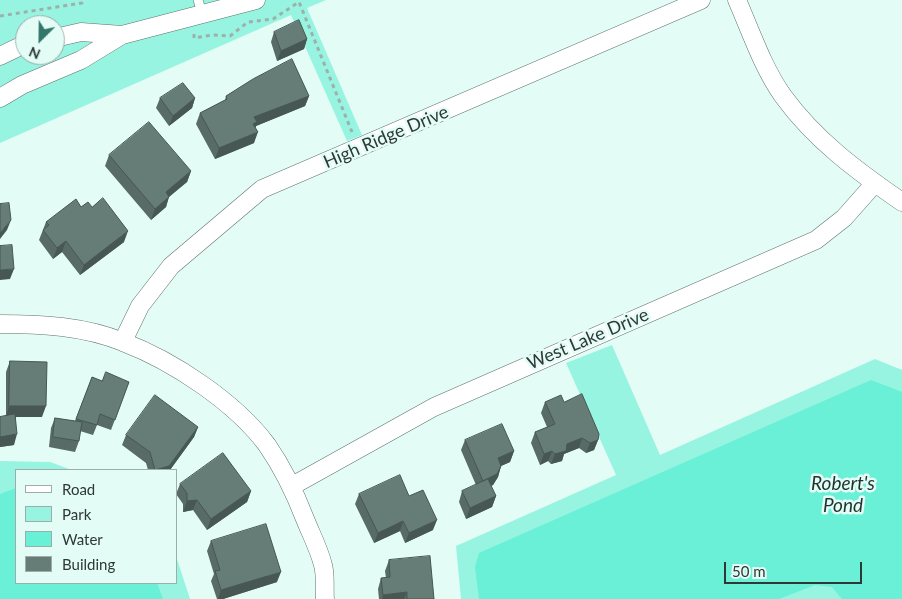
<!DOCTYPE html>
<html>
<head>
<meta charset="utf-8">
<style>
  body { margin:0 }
  #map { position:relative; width:902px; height:599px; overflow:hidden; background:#e4fcf6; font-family:Lato,sans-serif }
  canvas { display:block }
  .legend { position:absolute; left:15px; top:469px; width:162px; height:115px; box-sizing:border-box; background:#e4fcf6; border:1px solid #9baea9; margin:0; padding:6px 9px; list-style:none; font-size:15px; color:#2e3835 }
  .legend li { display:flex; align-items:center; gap:10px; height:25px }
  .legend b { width:25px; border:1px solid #9baea9 }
  .north { position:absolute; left:15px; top:15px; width:50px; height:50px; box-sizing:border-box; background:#e4fcf6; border:1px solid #9baea9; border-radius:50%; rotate:203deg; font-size:14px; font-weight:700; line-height:20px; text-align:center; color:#2e3835 }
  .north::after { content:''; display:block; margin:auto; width:18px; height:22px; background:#33776a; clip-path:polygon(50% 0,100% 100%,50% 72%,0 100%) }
  .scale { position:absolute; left:724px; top:562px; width:138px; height:22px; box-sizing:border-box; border:2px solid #2e3835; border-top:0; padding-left:6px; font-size:15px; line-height:18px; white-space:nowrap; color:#2e3835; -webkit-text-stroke:4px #e4fcf6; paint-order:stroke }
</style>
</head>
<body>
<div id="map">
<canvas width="902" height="599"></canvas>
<ul class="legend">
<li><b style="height:6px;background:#fff"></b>Road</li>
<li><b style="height:14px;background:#97f4e0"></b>Park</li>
<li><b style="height:14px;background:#69f0d6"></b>Water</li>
<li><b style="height:14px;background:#667c76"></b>Building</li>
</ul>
<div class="north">N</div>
<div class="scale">50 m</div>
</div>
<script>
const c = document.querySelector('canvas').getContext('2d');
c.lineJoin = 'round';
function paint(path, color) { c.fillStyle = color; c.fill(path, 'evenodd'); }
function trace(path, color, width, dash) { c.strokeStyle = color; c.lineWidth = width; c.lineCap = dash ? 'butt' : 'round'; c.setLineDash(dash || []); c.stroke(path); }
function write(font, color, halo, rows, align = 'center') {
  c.font = font + ' Lato,sans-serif'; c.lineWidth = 5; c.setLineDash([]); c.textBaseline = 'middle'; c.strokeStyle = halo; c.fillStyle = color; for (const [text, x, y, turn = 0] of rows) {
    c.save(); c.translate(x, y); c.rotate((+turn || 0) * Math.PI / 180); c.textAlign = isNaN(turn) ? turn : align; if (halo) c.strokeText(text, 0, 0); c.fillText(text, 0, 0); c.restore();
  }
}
const green = new Path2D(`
  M0,0H326L307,8L362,135L347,141L291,15L0,143ZM25,25H55V55H25Z
  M612,345L660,455L875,359L902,370V599H461L456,546L616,475L566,363Z
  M0,461L50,462L72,470H16V583H176V556L190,599H0Z`);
const water = new Path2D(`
  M871,380L902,392V599H842L832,587L815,585L779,599H479L475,567L479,553Z
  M16,488V583H157L163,599H0V494Z`);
const path = new Path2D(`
  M0,16L82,3L85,0
  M194,34V38L212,35L230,36L248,22L273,19L299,2L352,132`);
const lane = new Path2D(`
  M198,0L202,13`);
const street = new Path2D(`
  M737,0C751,32 763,68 783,96C815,140 857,171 902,202
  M55,38L81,32L122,35
  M0,56L25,44
  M0,98L22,85L81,60L122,35L256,0
  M0,324C41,324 84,326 123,342C173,361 235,402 267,445C283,468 295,493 305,519C311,534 319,549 323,565C326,575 324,588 325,599
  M123,341L140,306L171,266L262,189L701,0
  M292,486L434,407L816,240L844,218L875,183`);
const wall = new Path2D(`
  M274,32L307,39L304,49L277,61L271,42Z
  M226,96H309L305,106L256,126L254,143L215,159L196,124L200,113L225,100Z
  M160,98H195L192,108L169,126L156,108Z
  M109,155L191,171L187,182L169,196L166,207L151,220L105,166Z
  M81,207H92L124,242L80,275L62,252L53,259L39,240L46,222Z
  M10,361L42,417H16L14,445L0,447V417L6,416V372Z
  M92,377L102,381L129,382L111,430L97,425L93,435L80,431L79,441L75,452L49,447L51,428L55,418L75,421Z
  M545,402H564L598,440L594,450L586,453L579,448L564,454L562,461L551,464L548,461L540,465L531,443L535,432L547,427L541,413Z
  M198,427L194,437L170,470H148L146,463L122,445L126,435Z
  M465,440L514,451L510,462L501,466L498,477L493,485L491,486L496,496L492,507L466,519L459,502L462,491L476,485L461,450Z
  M180,484L251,491L247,502L207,530L193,510L183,512V504L176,494Z
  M359,494L409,496L433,530L405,543L400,531L374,543L355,504Z
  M211,541L277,582L223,599H217L211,581L214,574L207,551Z
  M389,560L434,599H379L378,589L381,578H386L385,571Z`);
const shadedWall = new Path2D(`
  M307,39L304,49L277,61L281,51Z
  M309,96L305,106L256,126L253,133L249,134L254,117Z
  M195,98L192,108L169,126L173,116Z
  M258,132L254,143L215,159L219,148Z
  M191,171L187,182L162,203L166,192Z
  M169,197L166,207L151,220L155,209Z
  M11,220L7,230L0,239V233Z
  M128,231L124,242L80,275L84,265Z
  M66,241L62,252L53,259L57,248Z
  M14,269L10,279L0,280V270Z
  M9,406H46L42,417H6Z
  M198,427L194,437L170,470H155Z
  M17,434L14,445L0,447V437Z
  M582,438L579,448L564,454L562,461L551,464L555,454L567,444Z
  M598,440L594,450L586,453L590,443Z
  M514,451L510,462L494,469L498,458Z
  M552,451L548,461L540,465L544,454Z
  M501,466L498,477L493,485L479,491L483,481Z
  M251,491L247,502L207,530L211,519Z
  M496,496L492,507L466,519L470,508Z
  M197,500L193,510L183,512L187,501Z
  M437,520L433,530L405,543L409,533Z
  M403,521L400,531L374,543L378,533Z
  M281,572L277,582L223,599H218L221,590Z
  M407,592L404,599H382L383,595Z`);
const building = new Path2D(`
  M299,20L307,39L281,51L274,32Z
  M292,59L309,96L254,117L257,122L253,124L258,132L219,148L200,113L227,99L226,96L253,79Z
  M183,83L195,98L173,116L160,98Z
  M149,122L191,171L166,192L169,197L155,209L109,155Z
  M103,198L128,231L84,265L66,241L57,248L43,230L49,225L46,222L76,199L81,207L88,202L92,207Z
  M9,203L11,220L0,233V204Z
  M12,245L14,269L0,270V246Z
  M10,361L47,362L46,406H9Z
  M106,372L129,382L115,420L100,414L97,425L76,419L92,377L102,381Z
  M582,394L599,434L598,440L590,443L582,438L567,444L566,451L555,454L552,451L544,454L535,432L555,424L545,402L561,395L564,402Z
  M155,395L198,427L169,466L155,470L150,452L126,435Z
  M15,414L17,434L0,437V417Z
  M55,418L82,422L79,441L53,437Z
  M502,424L514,451L498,458L501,466L497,474L483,481L465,440Z
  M223,453L251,491L211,519L197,500L187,501V493L180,484Z
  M400,475L409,496L423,490L437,520L409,533L403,521L378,533L359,494Z
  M488,479L496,496L470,508L462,491Z
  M266,524L281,572L221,590L215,571L220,570L211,541Z
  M430,556L434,599H407V592L383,595L381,578L390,577L389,560Z`);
const streetNames = [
  ["High Ridge Drive",386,137,-23],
  ["West Lake Drive",588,339,-23]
];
const waterNames = [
  ["Robert's",843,484],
  ["Pond",843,506]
];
paint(green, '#97f4e0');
paint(water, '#69f0d6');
trace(lane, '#5d736d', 10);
trace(street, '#5d736d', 19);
trace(path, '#9db0ab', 3, [4, 4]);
trace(lane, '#fff', 9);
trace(street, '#fff', 18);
paint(wall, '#586b65');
paint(shadedWall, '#475753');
paint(building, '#667c76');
trace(building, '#475753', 1);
write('18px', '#2e3835', '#e4fcf6', streetNames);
write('italic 19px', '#1c332e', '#e4fcf6', waterNames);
</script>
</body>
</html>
